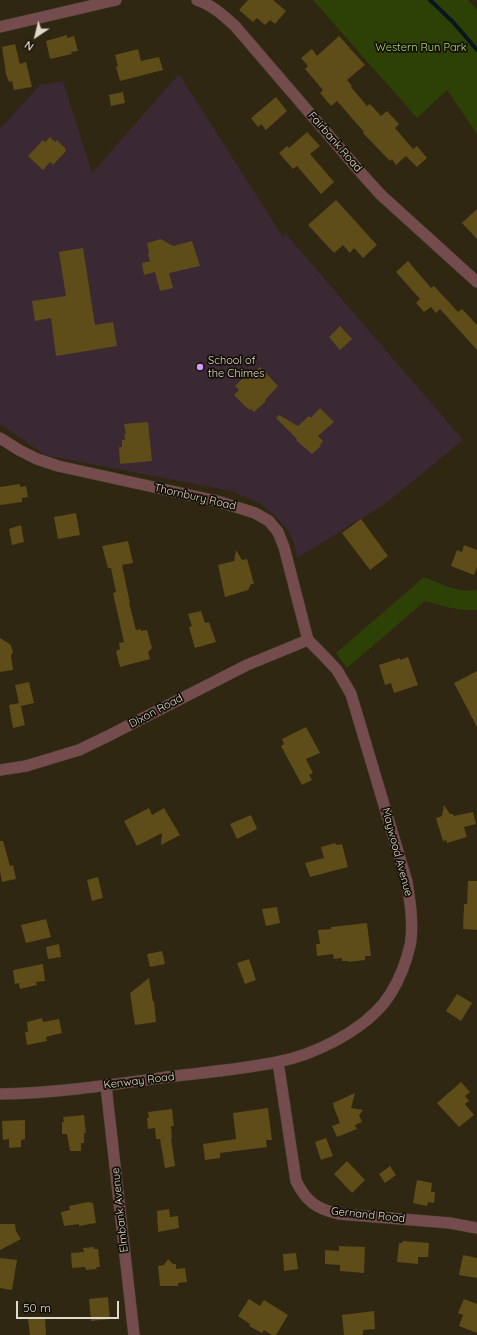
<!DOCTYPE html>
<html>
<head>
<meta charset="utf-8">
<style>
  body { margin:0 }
  #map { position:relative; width:477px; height:1335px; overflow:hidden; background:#2f2711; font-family:Quicksand,sans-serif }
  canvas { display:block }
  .north { position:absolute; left:16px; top:16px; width:40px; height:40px; -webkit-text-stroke:3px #141007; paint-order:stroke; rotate:215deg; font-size:11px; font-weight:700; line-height:16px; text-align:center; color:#ded9cc }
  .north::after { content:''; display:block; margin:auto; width:14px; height:18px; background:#ded9cc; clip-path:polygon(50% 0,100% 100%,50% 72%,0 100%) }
  .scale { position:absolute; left:16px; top:1301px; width:103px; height:18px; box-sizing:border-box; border:2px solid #ded9cc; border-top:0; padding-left:5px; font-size:12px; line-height:14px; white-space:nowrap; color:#ded9cc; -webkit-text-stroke:3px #141007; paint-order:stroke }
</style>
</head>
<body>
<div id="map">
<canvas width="477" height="1335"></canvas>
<div class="north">N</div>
<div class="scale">50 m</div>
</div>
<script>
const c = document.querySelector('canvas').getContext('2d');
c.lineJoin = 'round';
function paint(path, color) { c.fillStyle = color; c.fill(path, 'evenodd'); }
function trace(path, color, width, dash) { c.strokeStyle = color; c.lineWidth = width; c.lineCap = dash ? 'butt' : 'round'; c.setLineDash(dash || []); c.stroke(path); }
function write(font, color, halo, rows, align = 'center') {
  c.font = font + ' Quicksand,sans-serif'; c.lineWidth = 3.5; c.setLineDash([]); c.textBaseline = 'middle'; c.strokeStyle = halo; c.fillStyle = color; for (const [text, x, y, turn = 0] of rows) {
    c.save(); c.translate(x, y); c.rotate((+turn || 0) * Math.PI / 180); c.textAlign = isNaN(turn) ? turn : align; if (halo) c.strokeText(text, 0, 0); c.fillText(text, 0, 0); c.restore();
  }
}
const education = new Path2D(`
  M179,74L283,237L286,234L463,440L385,504L297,558L294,543L289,532L278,519L261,504L231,491L45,455L0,424V129L40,85L63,81L92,173Z`);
const green = new Path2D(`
  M313,0H468L477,10V134L447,90L417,118Z
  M424,577C441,584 458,593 477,590V610C456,611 445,606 425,601L347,668L336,653Z`);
const stream = new Path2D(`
  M430,0L454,23L477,50`);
const building = new Path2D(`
  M248,0H273L286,11L275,24L270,20L265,25L257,18L253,22L239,10Z
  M67,35V38L74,36L78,51L71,52L72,54L50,59L46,41Z
  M339,36L365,65L347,80L352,86L351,87L367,106L370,104L381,116L387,111L399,124L395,128L413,149L417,146L427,158L417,167L406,156L396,165L392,159L390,161L363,133L364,132L337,101L331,106L320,93L323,90L305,69L308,66L301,58L312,49L317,56Z
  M15,44L20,64L26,62L32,87L14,90L12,81L9,82L6,74L2,47Z
  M138,49L141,61L159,57L163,70L120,81L116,67L118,66L115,55Z
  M123,92L125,103L111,106L109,95Z
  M276,97L287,111L266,130L261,124L258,127L251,118Z
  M307,132L320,146L310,154L334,182L321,194L297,166L293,169L279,153L287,146L289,148Z
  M50,137L55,142L57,140L66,149L65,150L66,151L53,165L50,162L43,170L28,156L43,140L45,142Z
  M336,200L377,245L363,258L354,248L350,253L343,245L334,253L308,225Z
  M477,209V239L462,223Z
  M161,239L173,246L192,241L200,266L169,273L173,288L160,291L155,272L144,275L142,263L150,261L148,255L149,252L147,243Z
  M83,248L95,325L113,322L117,346L56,356L51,318L35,321L32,301L66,296L59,252Z
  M408,261L431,288L434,286L458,312L462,309L477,325V350L440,309L436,313L431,307L424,312L416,303L420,299L396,272Z
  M340,326L352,339L340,350L329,337Z
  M260,367L278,386L265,400L266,401L254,412L251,409L250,410L245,406L234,395L239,390L235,386L244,377L246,379Z
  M320,408L334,422L318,436L323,441L320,445L321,446L312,454L296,440L297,439L276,418L279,415L298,426L309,416L311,418Z
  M148,422L152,461L120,464L119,447H122V440H125L124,434H126L124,424Z
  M20,484V487L26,486L28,497L22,498V502L0,505V487Z
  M76,513L80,535L58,539L54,517Z
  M361,519L388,556L370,570L342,533Z
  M21,525L24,542L12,545L9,529Z
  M128,541L133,563L122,565L130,603H129L136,630L141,629V631L147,630L152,648L148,652L150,659L120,667L116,651L120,649L119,643L124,642L113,593L116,592L111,568H108L102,546Z
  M464,545L477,550V567L474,575L451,566L457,550L462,552Z
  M236,550L242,560L247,559L254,584H251L248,590L225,597L218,565L234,561Z
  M201,611L205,623L209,622L216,642L195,648L189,627L192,626L188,614Z
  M0,638L11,645L13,652L11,656L13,670L0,672Z
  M408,657L418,685L394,693L391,683L385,685L379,665L400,658V660Z
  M477,671V727L454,683Z
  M29,682L34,703L21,706L25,725L13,728L9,705L19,703L15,685Z
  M306,727L320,753L306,759L313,773L309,775L312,780L302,785L281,746L284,744L282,739Z
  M444,805L450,814H453L454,816L473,812L476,824L464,827L467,837L447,843L446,840L443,841L436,818L442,816Z
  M149,808L152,815L164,808L180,835L161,845L162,833L137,846L124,821Z
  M251,815L257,829L237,839L230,824Z
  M0,841H3L10,866L13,865L16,879L2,882L0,871Z
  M335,843L336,845L342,844L348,867L310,877L305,863L324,858L321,847Z
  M98,877L103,898L92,901L87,880Z
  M468,881H477V930L463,929L464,904H467Z
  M277,907L280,923L266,926L262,909Z
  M46,919L51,937L26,943L21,925Z
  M367,923L371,956H365V960L348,962V961H342V958L334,959L333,954L317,956L316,944H320L318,930L331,929V927Z
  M59,944L61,957L48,959L46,947Z
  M162,951L165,964L150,967L147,954Z
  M249,959L256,980L245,984L237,963Z
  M43,964L45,981L36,982L37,985L20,989L19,983L15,984L13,970Z
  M149,978L153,1002L154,1001L156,1022L135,1025L130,993Z
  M457,994L472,1003L461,1021L446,1011Z
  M42,1018L43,1022L59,1019L62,1033L46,1037L47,1041L27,1045L25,1032H28L27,1022Z
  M461,1082L470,1092L465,1096L469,1101L465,1104L474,1115L459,1127L437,1103Z
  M355,1093L351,1108L363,1110L359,1115L362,1122L355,1125L357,1129L337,1137L332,1126L340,1123L333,1105H334L333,1103Z
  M268,1108L272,1140H266L267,1147L220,1153V1158L205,1160L203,1144L236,1139L233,1113Z
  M172,1109L174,1126H171L172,1138H171L175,1166L165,1168L160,1139H156L155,1128L148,1129L147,1118H149L148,1112Z
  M84,1115L86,1133H84V1143H81V1151H70L67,1134H62V1122H64L63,1117Z
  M25,1120V1139L21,1140V1147L9,1148V1139L3,1140L2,1121Z
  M326,1138L333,1156L321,1160L315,1142Z
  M347,1161L365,1180L352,1193L334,1174Z
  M390,1166L396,1175L385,1183L379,1174Z
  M417,1180L432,1183L431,1192H435L434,1203L428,1202L427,1206L413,1203Z
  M88,1202L93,1203L96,1223L79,1226V1224L64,1226L61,1212L70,1210L69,1206Z
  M169,1209L170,1217L178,1216L179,1228L158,1232L157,1211Z
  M0,1224H15L16,1231L21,1239L0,1250Z
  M403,1241L429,1243L428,1257H418V1264L397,1262L399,1243H402Z
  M339,1246L365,1247L364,1273L340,1271V1265L325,1264V1250L339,1251Z
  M94,1247V1249H98L100,1267H96L97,1269L86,1270L85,1267L72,1268L71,1253L84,1252L83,1248Z
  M296,1253L298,1269L284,1271L283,1254Z
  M463,1255L477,1258V1278L459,1275Z
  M0,1258L17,1260L12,1290L0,1288Z
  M168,1259L173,1264H176V1269L185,1268L187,1282L178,1283V1286H160L158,1266L164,1265Z
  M108,1297L110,1319L91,1321L89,1299Z
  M249,1299L260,1306L264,1300L288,1315L276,1335H272L264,1330L262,1333L249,1326L250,1324L238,1316Z
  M464,1299L477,1304V1333L459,1326L463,1315L458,1313Z
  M374,1311L375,1329L363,1330V1335H344L342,1315Z
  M45,1317L46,1335H30L28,1319Z`);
const minor = new Path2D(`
  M197,0C212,5 223,15 235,26L362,174L381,195L477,282
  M0,27L116,0
  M0,438L19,450L37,459L58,466L217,501L255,513L269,521L278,532L284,547L308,640
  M0,770L26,766L79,750L106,737L247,665L308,640
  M278,1062L296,1181C306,1201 316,1209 339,1214L450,1223L477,1228
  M106,1086L134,1335
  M0,1094C59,1093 117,1084 175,1076C209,1072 243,1069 277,1062C314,1055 360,1032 384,1003C395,989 402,973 407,957C408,951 411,945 411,939C413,920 410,901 407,882L351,694L337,670L322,654L308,640`);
const markers = [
  [200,367,4,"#d49cfc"]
];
const parkNames = [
  ["Western Run Park",421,48]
];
const streetNames = [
  ["Fairbank Road",335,142,49],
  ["Thornbury Road",195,497,13],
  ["Dixon Road",156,711,-28],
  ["Maywood Avenue",397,852,75],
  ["Kenway Road",139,1081,-7],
  ["Elmbank Avenue",120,1210,-96],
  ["Gernand Road",368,1215,6]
];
const poiNames = [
  ["School of",208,361],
  ["the Chimes",208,374]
];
paint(education, '#3a2933');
paint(green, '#2d4107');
trace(stream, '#08161d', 4);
paint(building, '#5e4c19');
trace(minor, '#4b432f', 12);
trace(minor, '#744c4d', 11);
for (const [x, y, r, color] of markers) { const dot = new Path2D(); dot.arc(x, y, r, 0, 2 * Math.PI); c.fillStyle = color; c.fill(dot); trace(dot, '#141007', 1.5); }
write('11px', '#adda6a', '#141007', parkNames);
write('11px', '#ded9cc', '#141007', streetNames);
write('11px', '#ded9cc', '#141007', poiNames, 'left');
</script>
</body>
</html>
